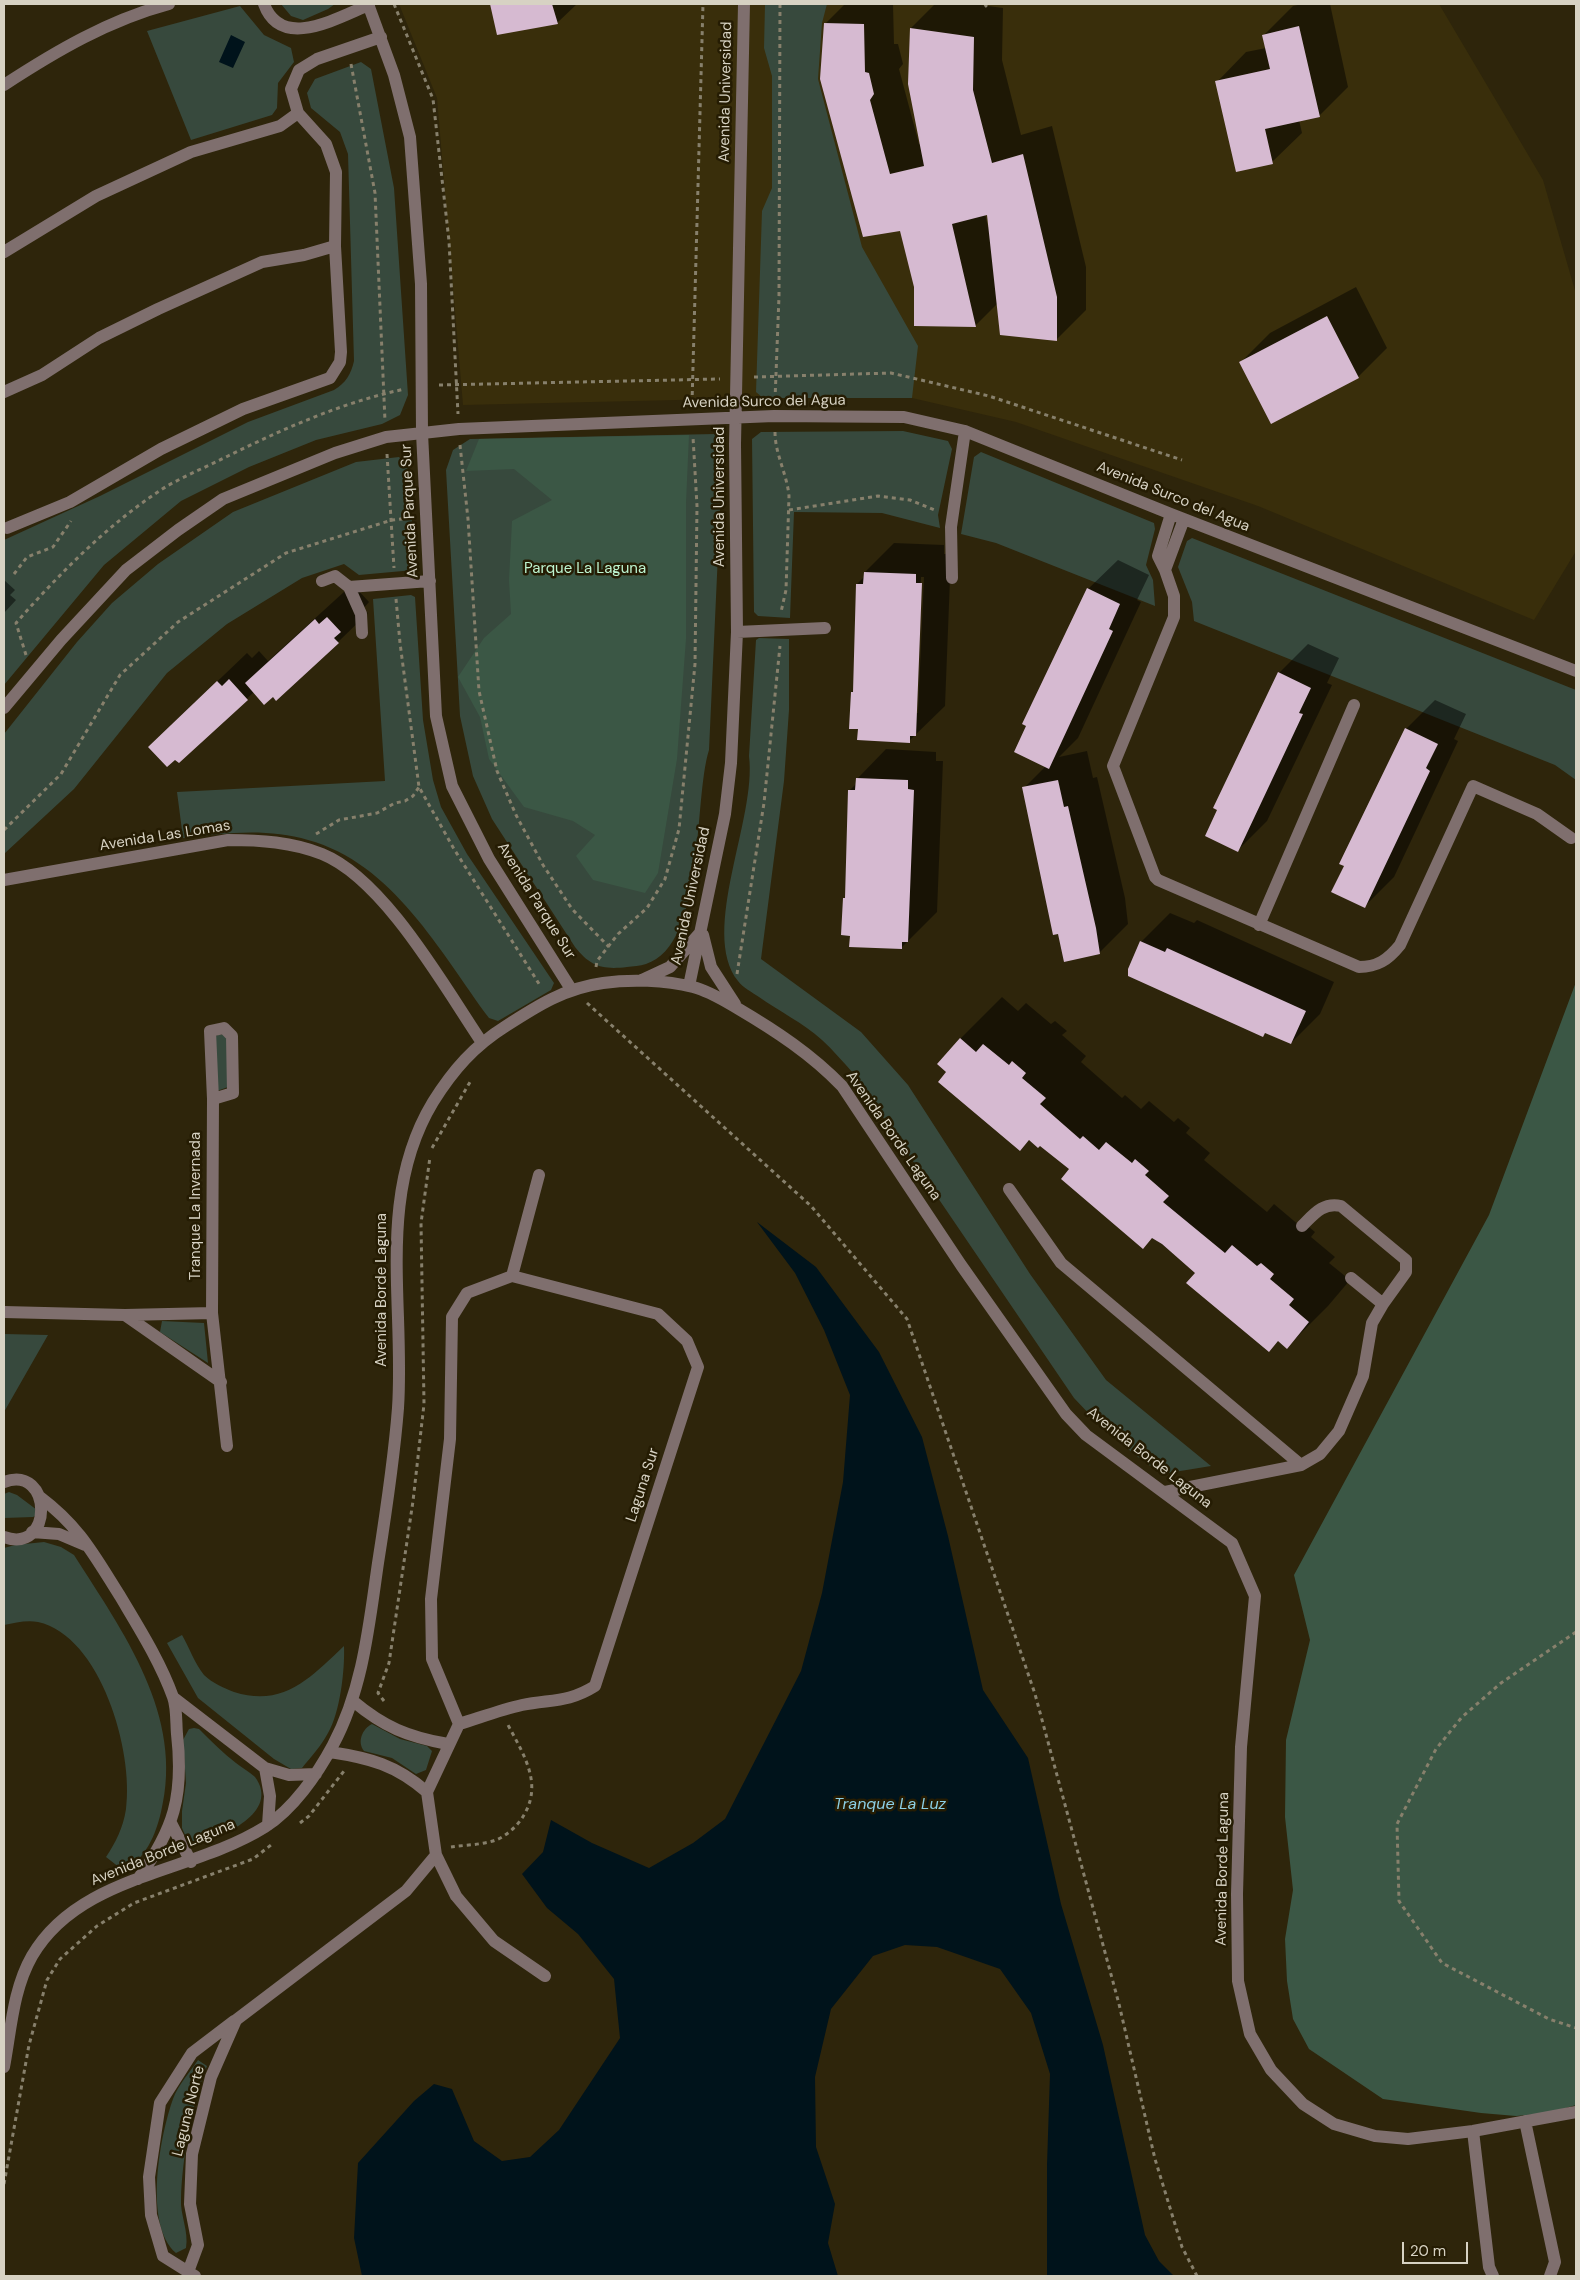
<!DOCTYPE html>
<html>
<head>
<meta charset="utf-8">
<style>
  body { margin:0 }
  #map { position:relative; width:1580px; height:2280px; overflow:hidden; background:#2e250b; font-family:"DM Sans",sans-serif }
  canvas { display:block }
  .frame { position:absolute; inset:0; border:5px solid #d7d2c3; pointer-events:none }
  .scale { position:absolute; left:1402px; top:2242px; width:66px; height:22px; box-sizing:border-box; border:2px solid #d7d2c3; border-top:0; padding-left:6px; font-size:15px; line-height:18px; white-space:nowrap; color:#d7d2c3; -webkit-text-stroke:4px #251c03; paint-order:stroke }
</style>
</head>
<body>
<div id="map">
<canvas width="1580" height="2280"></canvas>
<div class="frame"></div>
<div class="scale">20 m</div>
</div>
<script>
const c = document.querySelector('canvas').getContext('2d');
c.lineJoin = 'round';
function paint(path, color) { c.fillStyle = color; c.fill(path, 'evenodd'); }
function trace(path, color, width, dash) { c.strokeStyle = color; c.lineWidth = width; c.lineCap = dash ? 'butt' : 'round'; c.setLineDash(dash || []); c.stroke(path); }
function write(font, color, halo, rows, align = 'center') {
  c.font = font + ' "DM Sans",sans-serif'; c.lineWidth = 5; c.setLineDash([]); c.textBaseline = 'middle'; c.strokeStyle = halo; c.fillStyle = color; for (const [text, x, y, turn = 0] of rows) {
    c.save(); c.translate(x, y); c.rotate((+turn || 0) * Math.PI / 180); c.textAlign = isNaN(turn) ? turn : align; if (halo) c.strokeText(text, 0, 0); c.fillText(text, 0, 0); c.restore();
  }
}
const built = new Path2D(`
  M399,4H1439L1543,180L1576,294V551L1534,620L1258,506L1016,422L912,398H763L463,405L437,98Z`);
const green = new Path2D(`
  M281,4H335L328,9L303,20L291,16Z
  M765,4H827L822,23L818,79L862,247L918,346L912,398H763L756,392L762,211L772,188V76L764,48Z
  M240,6L264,35L291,48L294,62L278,83L277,108L272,115L191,140L147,31Z
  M361,62L371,69L394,188L408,395L400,415L382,424L316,440L249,467L181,501L104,565L4,685V540L100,496L248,422L334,390C346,383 351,374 354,361L348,154L340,132L311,108L307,93L315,79Z
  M903,431L948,441L952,449L938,515L940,528L882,513L794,512L790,618L758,616L754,612L752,439L761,432Z
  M715,434L721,439L723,445L709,750C693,801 706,945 646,964C640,966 633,966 627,967C602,970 590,966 575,947L492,819L473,776L460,716L446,470L453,450L470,439Z
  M981,452L1154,523L1155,529L1146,565L1153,580L1155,606L996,543L961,534L974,457Z
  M399,457L410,471L414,570L359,575L344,564L302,578L227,624L167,673L74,789L4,854V734L77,642L112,603L158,564L233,512L356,462Z
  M1192,538L1576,690V780L1555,765L1194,621L1192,602L1178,567L1187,541Z
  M411,595L415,597L423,720L433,780L441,807L467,854L554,983L551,990L498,1021L489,1018C440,952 393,863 308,840C268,828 224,833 183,838L177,792L385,781L373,599Z
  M759,638L789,639V710L784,781L761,959L861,1032L908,1085L1030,1274L1106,1380L1211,1466L1162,1474C1129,1452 1101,1427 1074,1398L853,1073C843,1062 833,1050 822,1040C803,1023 779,1011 759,997C752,992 743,988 738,981C699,931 757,819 749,756L756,640Z
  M223,1034L227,1037L228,1087L217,1091L214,1036Z
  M162,1321L204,1323L208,1363L160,1332Z
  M4,1334L48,1335L4,1412Z
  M9,1492L17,1495L37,1510V1515L33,1517L4,1518V1494Z
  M44,1542L61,1547L74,1555C123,1632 185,1716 161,1812C155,1837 146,1857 124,1871L106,1857C116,1842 123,1828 126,1809C134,1752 101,1636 38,1622C26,1620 15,1623 4,1625V1548L15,1545Z
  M182,1635C189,1647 195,1664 204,1675C212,1683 224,1688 234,1692C284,1708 311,1677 344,1646C345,1670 340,1713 328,1733C321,1746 311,1757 302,1768L291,1769L274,1759L198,1698L167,1643Z
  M372,1724L400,1739L427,1746L432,1751L426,1770L416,1774L392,1758L364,1751C357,1742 362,1729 372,1724Z
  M194,1728L199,1729C211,1741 223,1753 236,1763C242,1768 250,1772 255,1777C281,1812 222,1838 196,1843L186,1837L182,1828V1811L186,1783L183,1740L189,1729Z
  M198,2060L207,2066C192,2102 182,2160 181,2199C180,2215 189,2231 186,2248L176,2253C143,2225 160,2135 173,2099C178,2085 190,2072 198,2060Z`);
const forest = new Path2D(`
  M689,435L686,503V639L677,759L658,873L645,893L593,880L576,856L595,835L573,821L524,807L489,759L480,717L458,677L484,638L511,614L509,580L512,521L552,500L514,469L466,471L479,439Z
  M1576,982V2105L1549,2113L1516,2116L1481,2113L1383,2099L1309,2049L1293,2019L1287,1981L1285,1939L1293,1890L1285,1817L1286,1740L1310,1640L1294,1575L1489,1215Z`);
const water = new Path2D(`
  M231,35L245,42L233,68L219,62Z
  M757,1222L816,1267L879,1352L922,1437L948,1536L983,1690L1028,1758L1061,1904L1103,2045L1145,2235L1159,2261L1174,2276H1047V2165L1050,2074L1031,2013L1000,1969L937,1947L905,1945L873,1956L831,2009L815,2077L816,2147L835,2204L828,2243L838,2276H362L354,2238L358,2163L414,2101L434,2084L452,2089L474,2141L502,2161L530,2157L559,2130L620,2038L614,1979L578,1934L547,1908L522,1874L543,1852L551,1820L592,1843L649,1868L693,1843L725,1819L801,1671L822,1593L843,1482L850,1395L824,1330L795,1273Z`);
const shadow = new Path2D(`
  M491,4H577L557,23L498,34Z
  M845,4H893L894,44H898L903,64L899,69L919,144H921L911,28L935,4H973L1003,8L1002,60L1021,135L1052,126L1086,267V310L1057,339L998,303L975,326L915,287L901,230L825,24ZM988,213L990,227H988L985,214Z
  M1302,4H1330L1348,87L1319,116L1299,120L1302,133L1272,162L1217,82L1246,52L1266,48L1264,35L1293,6Z
  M1356,287L1387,348L1358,377L1241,362L1270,333Z
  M894,543L944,545V554H951L945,706L909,741L859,728L852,692L855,689L857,584L865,576V572ZM921,577H924L918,713H916Z
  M1118,560L1149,575L1137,600L1141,602L1078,738L1059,757L1087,751L1093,778L1097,777L1125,898L1128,924L1099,953L1024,788L1046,766L1088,589Z
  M4,580L15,590L10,595L16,600L4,613Z
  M357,589L369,602L363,609L368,613L338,642L273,695L254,692L179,761V718L247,653L252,658L259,651L268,661L345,591Z
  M1308,644L1339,658L1327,683L1332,685L1267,821L1238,850L1279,673Z
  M1435,700L1466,714L1454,739L1458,741L1394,877L1365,906L1406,729Z
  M886,749L936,752V761H943L937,912L901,948L851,935L844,899L847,896L849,791L857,783V779Z
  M1170,913L1194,923L1197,920L1334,982L1320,1014L1291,1043L1266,1032L1263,1035L1141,942Z
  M1002,997L1018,1011L1026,1003L1051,1024L1055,1021L1067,1031L1062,1035L1086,1056L1081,1062L1122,1098L1125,1095L1141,1109L1149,1101L1174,1122L1178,1118L1190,1128L1186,1133L1210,1153L1204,1160L1267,1212L1274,1204L1300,1226L1303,1222L1315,1232L1311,1237L1335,1257L1329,1263L1350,1280L1328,1306L1287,1347L1153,1237L1143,1247L1071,1169L1040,1144L1030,1139L1020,1149L948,1071L960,1039Z`);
const building = new Path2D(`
  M490,4H552L558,24L497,35Z
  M824,23L864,24L865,72L869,73L874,94L870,100L890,174L924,166L908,84L910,28L974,37L973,90L992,163L1023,154L1057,297V341L1000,335L987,215L952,224L976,327L914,326V287L900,231L863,237L820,79Z
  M1299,26L1320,117L1265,129L1273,164L1236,172L1215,81L1270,69L1262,35Z
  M1327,316L1359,378L1271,424L1239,362Z
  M864,572L916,574V583H922L916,736H910V743L857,740L858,729H849L851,692H853L856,584H863Z
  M1087,588L1120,604L1109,629L1113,631L1049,769L1014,752L1026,726L1022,724Z
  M327,617L341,632L334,638L339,643L276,701L273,697L264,705L245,683L315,619L319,624Z
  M1278,672L1311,688L1299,713L1303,714L1238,852L1205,836L1217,810L1213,808Z
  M229,679L248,700L179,763L175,760L167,767L148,747L217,681L222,686Z
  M1405,728L1438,744L1426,768L1430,771L1365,908L1331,892L1344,866L1339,864Z
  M856,778L908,780V789L914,790L908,942H902V949L849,947L850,936L841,935L843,898H845L848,790H855Z
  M1058,780L1064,807L1068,806L1096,928L1100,954L1064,962L1058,934L1053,935L1022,787Z
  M1140,941L1165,952L1167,948L1306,1011L1291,1044L1265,1033L1263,1037L1128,976V969Z
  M960,1038L976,1052L983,1044L1009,1065L1012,1061L1026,1073L1022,1078L1046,1098L1040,1104L1080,1139L1083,1136L1099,1150L1106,1142L1132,1163L1135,1159L1149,1171L1145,1175L1169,1196L1163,1202L1225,1253L1232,1245L1257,1266L1261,1263L1274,1274L1270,1279L1294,1299L1289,1305L1309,1322L1287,1349L1278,1341L1269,1352L1186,1283L1195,1273L1162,1244L1152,1238L1143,1249L1061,1179L1069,1169L1040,1146L1038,1148L1029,1140L1020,1151L938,1082L946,1072L937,1064Z`);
const path = new Path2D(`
  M394,4L433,99L449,241L458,414
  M985,4L986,6V4
  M915,5V4
  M351,64L375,193L385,421
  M754,377L891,373L989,396L1182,460
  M439,385L720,379
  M775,400L779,296L780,4
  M692,403L703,4
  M775,432C775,454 787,474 789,496L786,590L781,612
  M460,445L468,519L479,691L497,771L516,815L543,865L572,909L609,947
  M387,454L394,568
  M789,510L878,496L910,500L937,511
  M14,574L27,557L53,547L71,521
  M396,599L400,643L419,787L454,849L541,987
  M26,655L16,623C60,573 110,522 167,486C187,475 208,466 228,456C285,428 343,402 405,389
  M4,830L61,774L120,675L178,622L286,553L392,520L409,518
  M316,834L339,820L377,813L395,803L405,801L413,796L419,787
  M596,967L597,961L618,934L647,908L665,879L679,829L695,664L697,506L693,437
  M737,974L764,803L780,646
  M587,1003L811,1206L907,1319L1035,1694L1119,2004L1155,2159L1182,2247L1197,2276
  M432,1148L470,1082
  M1576,1632L1501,1683L1462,1717L1436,1749L1397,1824L1399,1901L1442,1963L1549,2019L1576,2028
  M384,1701L378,1693L389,1663L413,1501L424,1404L421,1223L430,1157
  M300,1823L309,1816L344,1771
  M451,1847C464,1845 479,1845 493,1841C503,1838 513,1830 520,1821C545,1787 525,1757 508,1725
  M4,2184L29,2045L47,1980L60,1959L97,1926L134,1903L253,1859L271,1845`);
const minor = new Path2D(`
  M264,4C281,51 337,18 369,5
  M368,4L394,75L410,137L421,284L422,433L436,716L452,786L489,859L571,989
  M4,85C56,51 109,20 169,4
  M4,252L96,196L191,152L280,126L298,113
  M4,392L42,375L99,338L158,309L262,262L304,255L335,246
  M1171,514L1158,556L1165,570L1174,596V617L1113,766L1155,877L1158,880L1359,967C1377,967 1388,960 1400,945L1473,786L1537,814L1571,838
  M7,528L70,502L161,449L243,409L330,378L340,362L341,352L335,246L336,172L326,144L298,113L291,89L299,70L317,59L381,37
  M1165,570L1184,519
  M952,578L951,527L965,431
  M322,581L335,576L349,587L430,581
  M349,587L361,614L362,633
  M737,632L825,628
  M4,708L61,640L126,570L178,530L223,499L335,453L386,437L459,429L774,416L904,417L965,431L1171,514L1576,671
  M4,880L228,840C260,840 292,842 322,854C384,879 444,986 481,1041
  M1259,925L1354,705
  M703,935L711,967L735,1004
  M642,980L670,967L699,934
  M689,986L725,814L731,763L737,632L735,444L744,4
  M213,1099L233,1093L232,1036L224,1028L210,1031L213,1099L212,1313L227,1446
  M1009,1189L1061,1263L1301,1465
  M1302,1226C1314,1214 1323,1202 1341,1206L1406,1260V1272L1383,1304
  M512,1276L539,1175
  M4,1312L125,1315L212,1313
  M125,1315L221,1382
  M4,1482C53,1464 54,1555 4,1537
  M1165,1492L1301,1465L1320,1454L1339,1431L1363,1376L1372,1323L1383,1304L1351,1278
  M40,1497C80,1527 94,1555 120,1596C139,1628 160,1661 173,1697C177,1708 176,1723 177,1734C184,1796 174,1829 138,1879
  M32,1532L59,1534L85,1545
  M174,1698L265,1768L289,1775L316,1774
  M353,1701C384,1727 408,1737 448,1744
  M330,1752C370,1758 396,1765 427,1792
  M265,1768L270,1796L268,1825
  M427,1792L459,1724C479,1718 500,1710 522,1705C551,1699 568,1703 595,1686L698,1367L687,1341L658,1314L512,1276L467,1293L452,1317L450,1439L431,1599L432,1659L459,1724
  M427,1792L436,1855L456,1896L494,1941L545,1976
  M171,1823L191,1862
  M4,2067C11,2030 13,1989 32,1956C80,1874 190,1874 265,1827C293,1809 317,1775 333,1745C363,1689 369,1625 378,1563C386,1512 394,1460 398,1408C405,1305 376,1196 433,1102C453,1070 474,1046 506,1026C537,1006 565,988 603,983C630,979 665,980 693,987C709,991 723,1000 737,1008C776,1031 811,1054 842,1086L961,1265L1066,1414L1086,1435L1232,1543L1255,1596L1241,1747L1237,1894L1238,1981L1250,2034L1271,2070L1303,2104L1334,2124L1375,2136L1408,2139L1473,2131L1576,2112
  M1525,2121L1555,2262L1550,2276
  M1473,2131L1489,2267L1493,2276
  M188,2272L198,2245L190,2204L192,2154L211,2077L236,2020L406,1891L436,1855
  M195,2276L163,2256L151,2215L149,2177L160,2103L192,2053L234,2021`);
const streetNames = [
  ["Avenida Universidad",726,92,-89],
  ["Avenida Surco del Agua",764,402,-1],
  ["Avenida Universidad",720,497,-90],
  ["Avenida Surco del Agua",1173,497,22],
  ["Avenida Parque Sur",410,511,-93],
  ["Avenida Las Lomas",165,836,-9],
  ["Avenida Universidad",691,896,-78],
  ["Avenida Parque Sur",536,901,58],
  ["Avenida Borde Laguna",893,1136,55],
  ["Tranque La Invernada",196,1206,-90],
  ["Avenida Borde Laguna",382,1290,-90],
  ["Avenida Borde Laguna",1149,1458,38],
  ["Laguna Sur",643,1485,-72],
  ["Avenida Borde Laguna",163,1853,-22],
  ["Avenida Borde Laguna",1223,1869,-89],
  ["Laguna Norte",189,2111,-76]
];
const parkNames = [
  ["Parque La Laguna",585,569]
];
const waterNames = [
  ["Tranque La Luz",890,1805]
];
paint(built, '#392e0b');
paint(green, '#37493d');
paint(forest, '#3b5745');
paint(water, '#00131b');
paint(shadow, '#0007');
paint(building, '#d6bad1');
trace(path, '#87806c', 3, [4, 4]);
trace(minor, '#7f6f6e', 12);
write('15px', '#d7d2c3', '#251c03', streetNames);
write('15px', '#bdf4d0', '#251c03', parkNames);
write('italic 16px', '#8cd0e6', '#251c03', waterNames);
</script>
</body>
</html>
